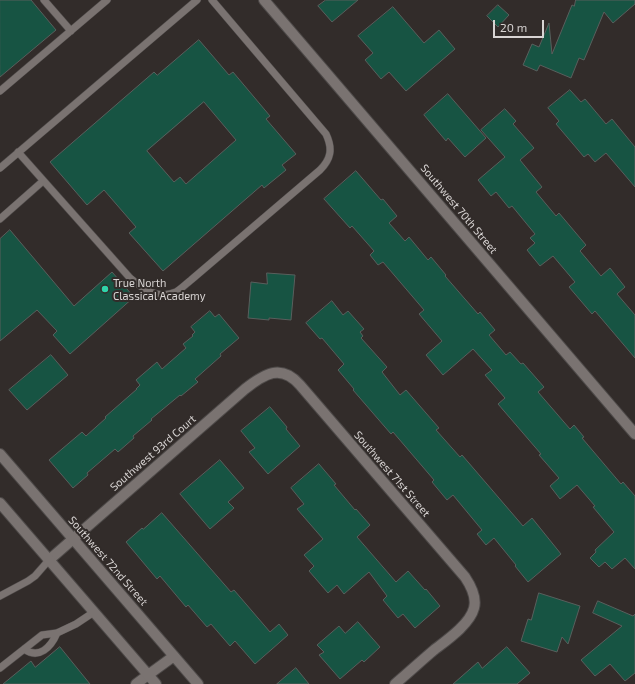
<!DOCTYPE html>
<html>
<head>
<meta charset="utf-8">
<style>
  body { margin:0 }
  #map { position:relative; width:635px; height:684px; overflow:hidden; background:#322c2a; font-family:"Exo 2",sans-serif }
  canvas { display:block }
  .scale { position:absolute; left:493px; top:20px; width:51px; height:18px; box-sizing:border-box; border:2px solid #d8d4d3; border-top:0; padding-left:5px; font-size:12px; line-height:14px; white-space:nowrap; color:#d8d4d3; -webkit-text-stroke:3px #322c2a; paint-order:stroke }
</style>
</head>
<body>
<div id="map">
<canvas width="635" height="684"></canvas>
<div class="scale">20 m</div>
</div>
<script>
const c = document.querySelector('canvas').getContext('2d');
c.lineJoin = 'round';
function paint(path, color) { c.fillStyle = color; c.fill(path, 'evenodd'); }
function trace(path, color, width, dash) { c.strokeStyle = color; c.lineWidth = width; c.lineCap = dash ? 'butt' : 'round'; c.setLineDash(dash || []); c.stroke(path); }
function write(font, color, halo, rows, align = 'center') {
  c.font = font + ' "Exo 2",sans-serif'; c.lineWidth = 4; c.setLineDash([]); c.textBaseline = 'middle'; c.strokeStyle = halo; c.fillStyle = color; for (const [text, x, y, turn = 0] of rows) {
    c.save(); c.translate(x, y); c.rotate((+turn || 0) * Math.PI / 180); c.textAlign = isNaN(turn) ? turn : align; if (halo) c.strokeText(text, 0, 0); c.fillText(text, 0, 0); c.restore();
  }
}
const building = new Path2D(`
  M0,0H31L56,30L0,77Z
  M326,0H358L332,22L318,6Z
  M576,0H635V4L613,23L604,12L584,60L579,58L571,78L540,65L537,71L523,65L532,44L539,47L549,23L552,54L572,5L574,6Z
  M498,5L509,15L498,27L487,16Z
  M393,7L424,43L439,30L455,49L406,91L389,72L381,79L365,60L373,53L358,36Z
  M199,40L229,75L233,72L270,116L266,119L296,154L282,165L286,170L264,188L262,185L163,271L129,233L136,227L104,190L87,205L50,162L154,72L157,75ZM204,102L236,140L186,184L180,177L174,182L147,151Z
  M570,90L581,102L585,99L606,124L612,119L635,147V187L606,153L595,162L588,154L584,157L556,124L559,121L548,108Z
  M448,94L486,138L465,157L448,138L446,141L424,115Z
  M505,109L516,121L513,124L534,148L520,160L542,187L536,192L556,216L559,213L586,245L580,251L601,276L610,268L625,287L617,294L635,315V358L595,311L592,314L569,287L575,282L553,256L540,266L527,250L535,243L530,238L535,234L512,206L509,208L496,192L491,196L478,180L505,157L481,130Z
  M356,171L381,200L383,199L397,216L389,223L405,241L409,237L428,260L431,257L446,275L445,276L478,314L480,312L495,330L489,335L506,355L510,352L521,364L523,363L544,387L538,392L570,429L574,425L584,437L582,438L621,484L623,482L635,496V569L625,558L612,569L605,562L599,567L590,558L596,552L595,550L614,532L593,507L595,506L577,485L560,499L550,486L559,478L539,455L541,454L498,404L505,398L485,375L492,370L473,349L443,375L426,355L442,341L419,314L424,310L383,262L378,265L370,255L374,251L352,226L350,228L324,199Z
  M10,230L74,306L112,272L134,297L70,354L53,335L57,331L37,310L0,341V239Z
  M267,273L295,275L291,320L269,318V320L248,318L251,282L267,284Z
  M332,301L343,315L348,311L364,329L360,332L363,336L361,338L387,367L382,372L400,395L406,390L439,428L436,430L460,457L462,455L523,526L532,518L561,554L528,582L515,566L516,565L494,538L486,545L477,534L482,530L453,495L447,500L432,482L434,480L393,432L391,434L353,390L354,389L338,370L344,364L322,338L320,339L306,323Z
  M210,311L215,317L219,314L239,338L220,354L221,356L195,379L198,382L181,396L180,395L151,419L152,420L133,436L134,438L118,452L115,449L87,473L88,475L73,488L49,460L82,432L86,436L106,418L105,417L137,389H136L140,385L136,380L157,362L162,369L186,348L183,344L193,336L192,335L195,332L191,327Z
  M51,355L68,375L27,410L9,390Z
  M270,407L287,427L286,429L300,446L268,474L249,452L255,448L241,431Z
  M220,460L244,488L228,502L234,508L210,529L180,494Z
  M319,464L336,484L334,485L355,510L356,509L370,525L357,537L396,582L408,571L425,590L426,589L440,606L415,628L403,614L398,618L383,600L387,596L369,572L344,594L337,585L328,593L309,571L314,566L304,555L323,539L297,509L304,504L291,488Z
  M162,513L231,592L234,590L270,632L279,624L288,635L255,664L235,641L230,646L211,624L207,627L188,605L186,607L160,576L157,579L126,542L142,528L143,529Z
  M539,593L580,606L568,644L562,637L557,652L521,641L528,619L531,620Z
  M598,601L633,616L635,614V673L625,681L610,664L595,676L581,660L622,626L593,613Z
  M358,622L380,647L364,662L362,660L340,679L319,655L324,652L317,645L339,626L345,633Z
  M60,647L90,684H3L31,661L35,667Z
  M507,647L530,673L517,684H453L478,662L482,668Z
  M296,668L309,684H277Z`);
const service = new Path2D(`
  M44,0L71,31
  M0,91L107,0
  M18,152L130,278C143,289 158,300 176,292C181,289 186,284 191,280L320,170C331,159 333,149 326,134L212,0
  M0,168L197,0
  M0,219L43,181
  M0,596L28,581L35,576L49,560
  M24,649C39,660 51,647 57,633
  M0,668L42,635L57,633L76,624L94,612`);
const minor = new Path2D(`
  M264,0L635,434
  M49,560L245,389C264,374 281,363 300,385L465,577C471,586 477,597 474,608C470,624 447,640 434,650C421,661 408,673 395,684
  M136,684L148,675`);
const secondary = new Path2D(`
  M0,454L198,684
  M0,503L156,684
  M148,675L174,656`);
const markers = [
  [105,289,4,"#2fd4aa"]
];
const streetNames = [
  ["Southwest 70th Street",459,209,50],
  ["Southwest 93rd Court",153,453,-41],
  ["Southwest 71st Street",392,474,49],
  ["Southwest 72nd Street",108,561,49]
];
const poiNames = [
  ["True North",113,283],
  ["Classical Academy",113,296]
];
paint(building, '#175443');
trace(building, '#595f5d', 1);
trace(service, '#4e4a49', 8);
trace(minor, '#4e4a49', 12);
trace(secondary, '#4e4a49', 12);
trace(service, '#7a7371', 7);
trace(minor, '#7a7371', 10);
trace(secondary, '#7a7371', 10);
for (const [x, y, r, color] of markers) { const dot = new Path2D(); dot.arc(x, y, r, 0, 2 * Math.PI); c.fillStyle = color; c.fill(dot); trace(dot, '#322c2a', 1.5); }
write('11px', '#d8d4d3', '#322c2a', streetNames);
write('11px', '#d8d4d3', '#322c2a', poiNames, 'left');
</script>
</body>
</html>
